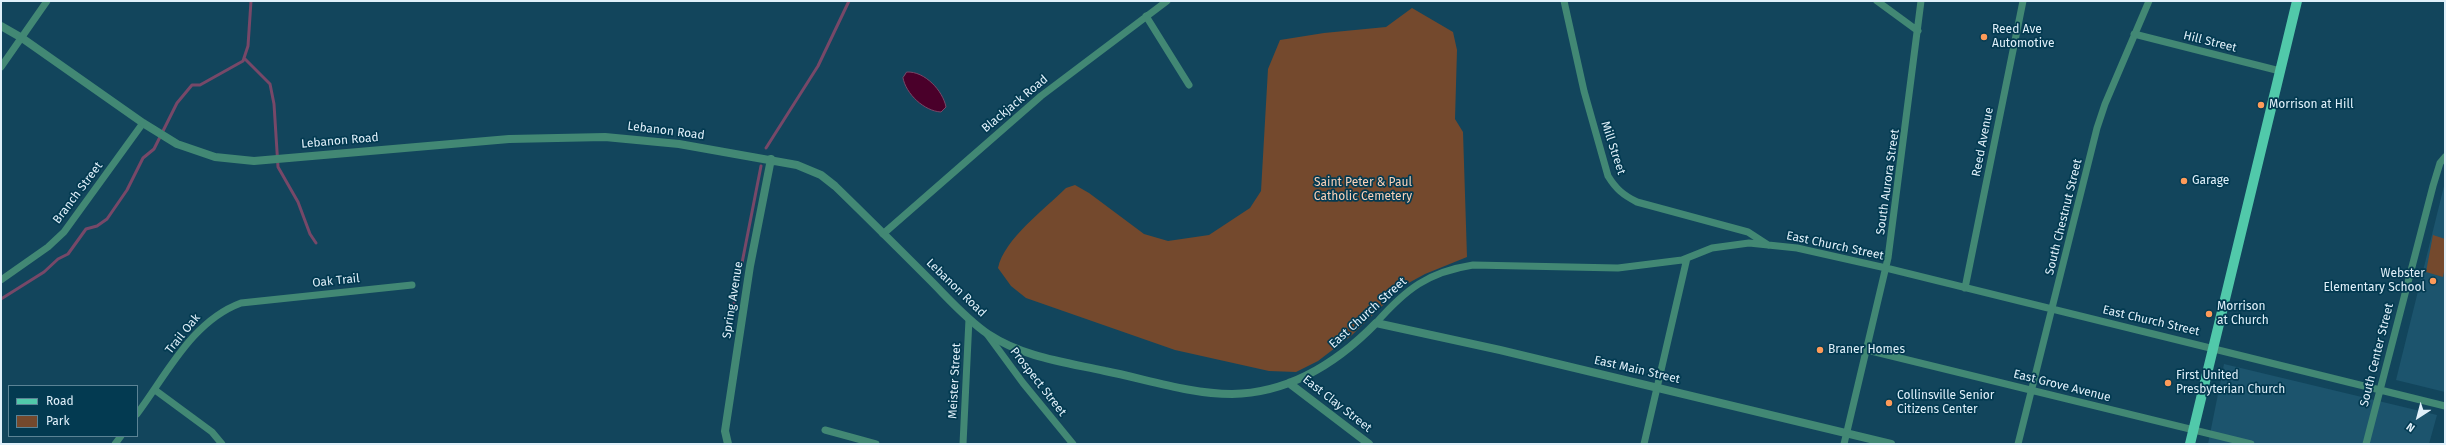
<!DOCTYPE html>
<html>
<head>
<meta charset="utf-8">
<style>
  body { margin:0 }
  #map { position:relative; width:2446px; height:445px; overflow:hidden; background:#12455c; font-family:"Fira Sans",sans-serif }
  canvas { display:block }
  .frame { position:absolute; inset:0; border:2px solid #e0f0fa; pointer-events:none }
  .legend { position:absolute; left:8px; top:385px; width:130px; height:52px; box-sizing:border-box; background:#033a51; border:1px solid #5b8395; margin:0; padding:5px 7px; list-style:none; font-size:12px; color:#e0f0fa }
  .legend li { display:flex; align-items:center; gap:8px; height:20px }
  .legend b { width:20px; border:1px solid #5b8395 }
  .north { position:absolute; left:2398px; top:397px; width:40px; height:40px; -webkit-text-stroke:3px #033a51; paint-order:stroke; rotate:216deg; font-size:11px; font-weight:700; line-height:16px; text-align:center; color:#e0f0fa }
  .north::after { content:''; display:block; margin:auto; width:14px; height:18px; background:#e0f0fa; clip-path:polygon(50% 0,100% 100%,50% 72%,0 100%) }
</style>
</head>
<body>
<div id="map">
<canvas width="2446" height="445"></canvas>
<div class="frame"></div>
<ul class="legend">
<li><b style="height:5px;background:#51c9aa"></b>Road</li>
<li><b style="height:11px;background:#74492d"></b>Park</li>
</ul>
<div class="north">N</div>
</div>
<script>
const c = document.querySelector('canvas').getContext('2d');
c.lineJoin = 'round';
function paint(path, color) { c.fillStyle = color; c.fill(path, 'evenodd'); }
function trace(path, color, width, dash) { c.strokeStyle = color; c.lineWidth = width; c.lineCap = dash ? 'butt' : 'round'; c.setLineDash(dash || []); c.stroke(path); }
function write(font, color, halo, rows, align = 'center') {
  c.font = font + ' "Fira Sans",sans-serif'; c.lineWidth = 3.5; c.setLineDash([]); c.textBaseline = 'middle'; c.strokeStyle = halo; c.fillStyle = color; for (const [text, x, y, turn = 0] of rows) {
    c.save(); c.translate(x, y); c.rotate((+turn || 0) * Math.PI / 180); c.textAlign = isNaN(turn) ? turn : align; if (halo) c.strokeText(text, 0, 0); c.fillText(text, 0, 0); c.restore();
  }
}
const built = new Path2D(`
  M2445,182V392L2396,380Z
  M2224,364L2437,415L2429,444H2208Z`);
const green = new Path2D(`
  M1412,8L1453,32L1457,50L1455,119L1463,132L1467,257L1425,274L1403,286L1352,335L1318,361L1296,372L1269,371L1175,350L1026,298L1011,286L998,268C1004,239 1045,209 1066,188L1075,185L1089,193L1144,234L1168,241L1209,235L1250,208L1261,191L1268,69L1280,40L1324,33L1386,27Z
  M2433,235L2445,239V267L2443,277L2426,272Z`);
const water = new Path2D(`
  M907,72C925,71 943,91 946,107L941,112C924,111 906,94 903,78Z`);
const stream = new Path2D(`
  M244,58L270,84L274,104L278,167L298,202L310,234L316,243
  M766,148L818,66L849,1
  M1,299L44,272L58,259L68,254L86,229L97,226L107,219L127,190L143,158L154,149L177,103L192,85H200L243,61L248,46L251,1
  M733,309L761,166`);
const minor = new Path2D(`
  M1564,1L1584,91L1608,176C1616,189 1623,195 1637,202L1748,232L1768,245
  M1877,1L1918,31
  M1146,16L1189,85
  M2134,34L2280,71
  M1,67L47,1
  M883,234L1041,96L1167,1
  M1,280L48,247L64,232L143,123
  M1965,288L2023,1
  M1376,323C1406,289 1428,272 1473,265L1618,268L1682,260L1712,248L1749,243L1797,248L1886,268L2445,406
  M987,334L1023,383L1073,444
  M1867,350L2251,444
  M155,390L212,432L222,444
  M137,414C167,374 192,321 241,303L412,285
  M825,430L876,444
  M115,444L121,436
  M963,444L969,319
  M1644,444L1687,258
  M1844,444L1888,258L1921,1
  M2018,444L2097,128L2105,104L2149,1
  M2366,444L2433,186L2440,163L2445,157`);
const tertiary = new Path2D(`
  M1,26L22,38L143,123L177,144L215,157L254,161L509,139L605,137L679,144L797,165L821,175L835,186C867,217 898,248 930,280C948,298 966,319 988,334C1023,357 1064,362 1105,371C1146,379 1190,394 1232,394C1289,393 1338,362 1376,323L1500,350L1891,444
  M1289,383L1369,444
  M728,444L725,431L750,266L771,159`);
const primary = new Path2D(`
  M2190,444L2297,1`);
const markers = [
  [1984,37,4,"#fe9b59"],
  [2261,105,4,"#fe9b59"],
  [2184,181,4,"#fe9b59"],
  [2433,281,4,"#fe9b59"],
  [2209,314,4,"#fe9b59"],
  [1820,350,4,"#fe9b59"],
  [2168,383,4,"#fe9b59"],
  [1889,403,4,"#fe9b59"]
];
const poiNames = [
  ["Reed Ave",1992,30],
  ["Automotive",1992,44],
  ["Morrison at Hill",2269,105],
  ["Garage",2192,181],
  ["Webster",2425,274,"right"],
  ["Elementary School",2425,288,"right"],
  ["Morrison",2217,307],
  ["at Church",2217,321],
  ["Braner Homes",1828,350],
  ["First United",2176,376],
  ["Presbyterian Church",2176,390],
  ["Collinsville Senior",1897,396],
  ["Citizens Center",1897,410]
];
const streetNames = [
  ["Hill Street",2210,42,14],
  ["Blackjack Road",1015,104,-40],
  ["Lebanon Road",666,131,7],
  ["Lebanon Road",340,141,-5],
  ["Reed Avenue",1983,142,-79],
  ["Mill Street",1613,148,72],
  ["South Aurora Street",1888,182,-82],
  ["Branch Street",78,193,-53],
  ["South Chestnut Street",2064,217,-76],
  ["East Church Street",1835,246,12],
  ["Oak Trail",336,281,-6],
  ["Lebanon Road",956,288,44],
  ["Spring Avenue",733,300,-81],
  ["East Church Street",1368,313,-42],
  ["East Church Street",2151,321,13],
  ["Trail Oak",183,334,-51],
  ["South Center Street",2377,355,-76],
  ["East Main Street",1637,370,13],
  ["Meister Street",955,381,-87],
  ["Prospect Street",1038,382,52],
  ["East Grove Avenue",2062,386,14],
  ["East Clay Street",1337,404,38]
];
const parkNames = [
  ["Saint Peter & Paul",1363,183],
  ["Catholic Cemetery",1363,197]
];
paint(built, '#1c546d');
paint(green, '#74492d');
paint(water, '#4a002a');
trace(water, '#774868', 1);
trace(stream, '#774868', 3);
trace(minor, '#428874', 7);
trace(tertiary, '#428874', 8);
trace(primary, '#51c9aa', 10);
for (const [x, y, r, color] of markers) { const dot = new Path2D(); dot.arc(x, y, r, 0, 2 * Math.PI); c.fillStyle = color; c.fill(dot); trace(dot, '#033a51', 1.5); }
write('12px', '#e0f0fa', '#033a51', poiNames, 'left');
write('12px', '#e0f0fa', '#033a51', streetNames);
write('12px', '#f9d0b7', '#033a51', parkNames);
</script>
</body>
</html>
